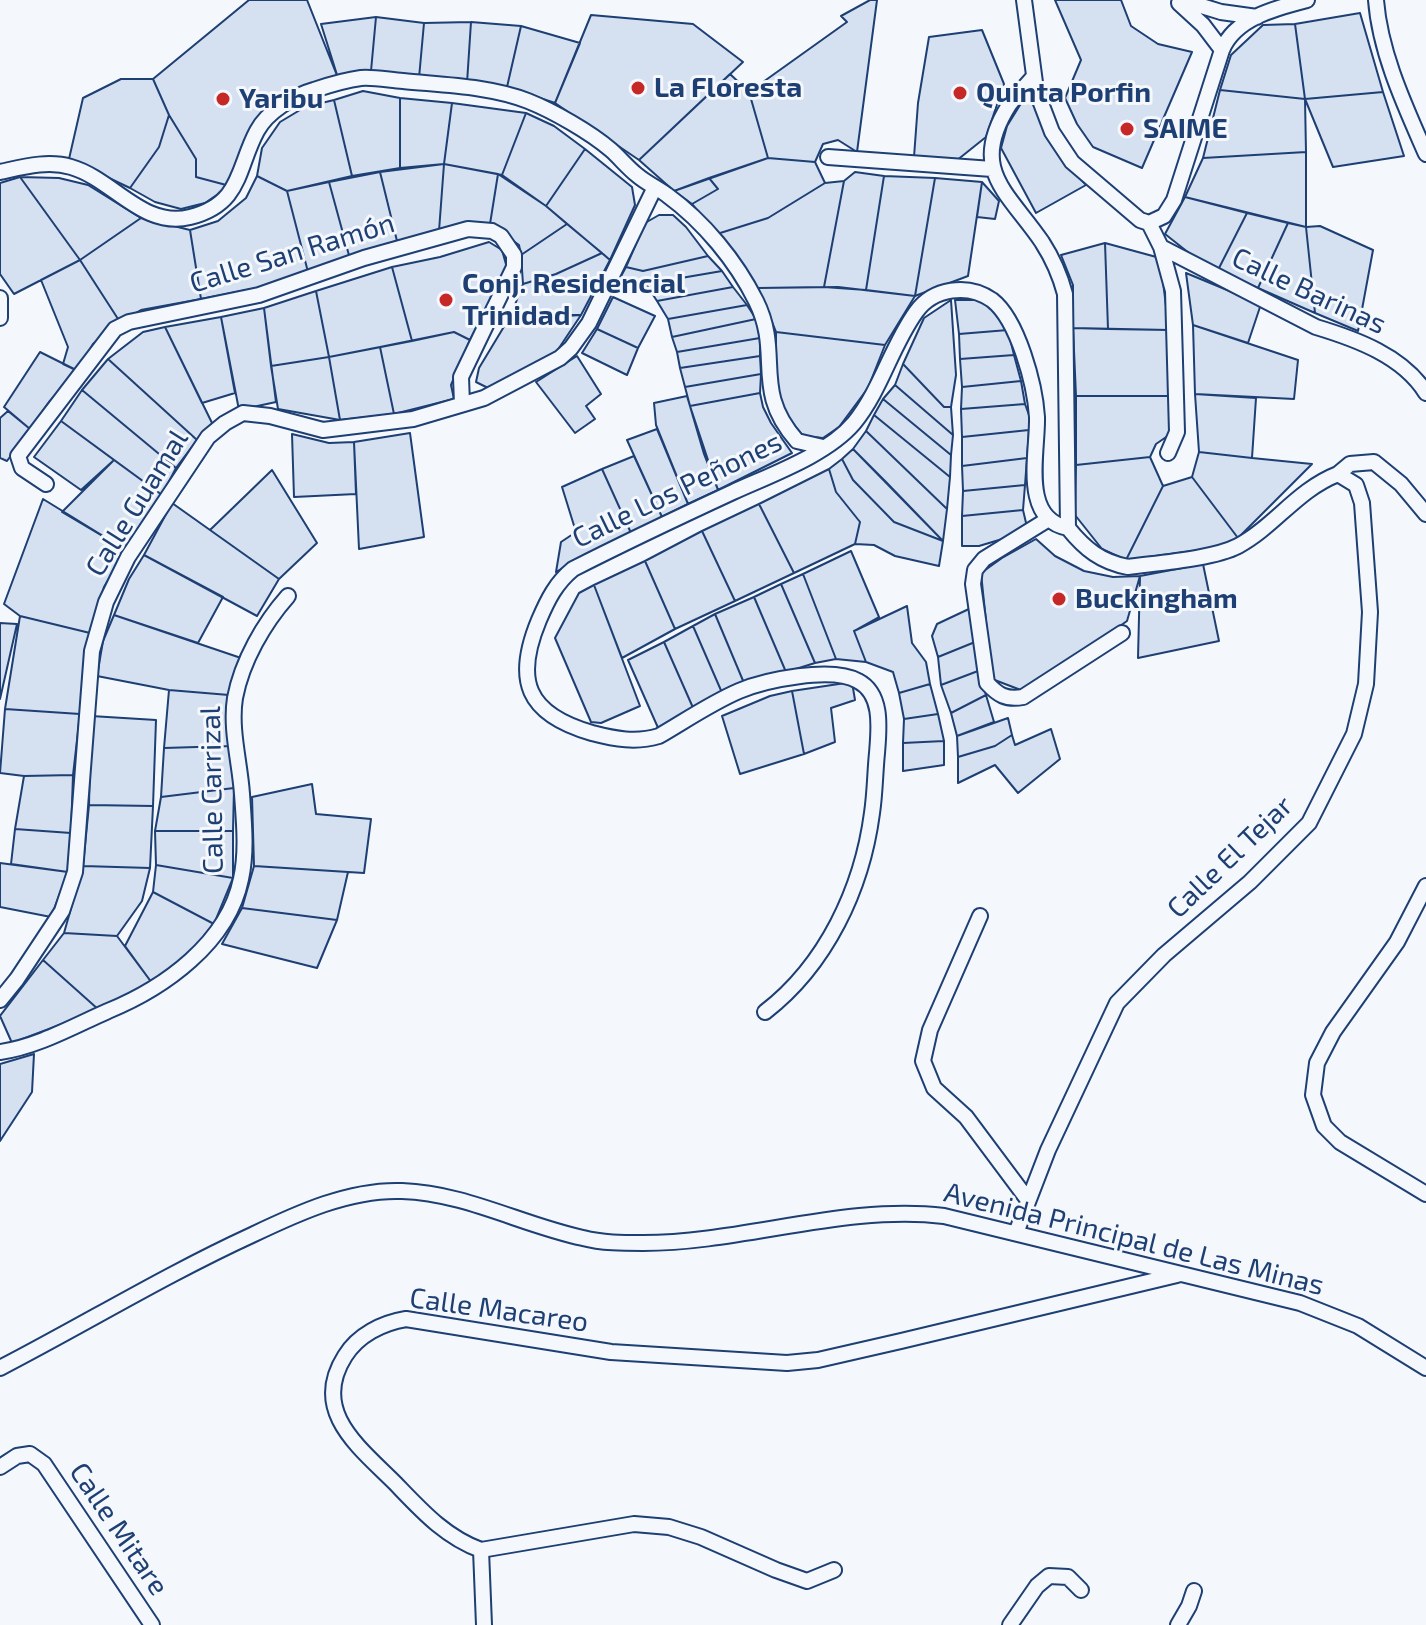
<!DOCTYPE html>
<html>
<head>
<meta charset="utf-8">
<style>
  body { margin:0 }
  canvas { display:block; background:#f4f7fb }
</style>
</head>
<body>
<canvas width="1426" height="1625"></canvas>
<script>
const c = document.querySelector('canvas').getContext('2d');
c.lineJoin = 'round';
function paint(path, color) { c.fillStyle = color; c.fill(path, 'evenodd'); }
function trace(path, color, width, dash) { c.strokeStyle = color; c.lineWidth = width; c.lineCap = dash ? 'butt' : 'round'; c.setLineDash(dash || []); c.stroke(path); }
function write(font, color, halo, rows, align = 'center') {
  c.font = font + ' "Exo 2",sans-serif'; c.lineWidth = 6; c.setLineDash([]); c.textBaseline = 'middle'; c.strokeStyle = halo; c.fillStyle = color; for (const [text, x, y, turn = 0] of rows) {
    c.save(); c.translate(x, y); c.rotate((+turn || 0) * Math.PI / 180); c.textAlign = isNaN(turn) ? turn : align; if (halo) c.strokeText(text, 0, 0); c.fillText(text, 0, 0); c.restore();
  }
}
const building = new Path2D(`
  M249,0H307L338,78L267,109L230,186L196,177V159L169,115L153,79Z
  M870,0H877L857,152L838,140L823,144L815,162L768,158L749,92L847,22L841,16Z
  M1055,0H1121L1131,26L1158,44L1192,52L1142,168L1093,147L1077,124L1065,98L1081,60Z
  M1360,13L1383,92L1305,99L1295,24Z
  M591,15L693,24L743,62L639,160L555,103Z
  M376,17L424,23L419,78L371,71Z
  M376,17L371,71L338,78L321,24Z
  M471,22L521,26L507,87L467,83Z
  M471,22L467,83L419,78L424,23Z
  M1295,24L1305,99L1220,90L1231,55L1263,25Z
  M521,26L580,43L555,103L507,87Z
  M982,30L1004,84L986,137L956,161L914,157L918,103L929,37Z
  M730,74L749,92L768,158L674,191L639,160Z
  M121,79H153L169,115L159,147L130,188L69,159L83,98Z
  M1220,90L1305,99L1306,152L1203,158Z
  M363,91L400,98V168L352,176L334,100Z
  M1383,92L1404,156L1333,167L1305,99Z
  M1031,97L1062,158L1086,185L1036,213L1001,148L1007,126L1020,105Z
  M400,98L452,103L444,164L400,168Z
  M334,100L352,176L287,191L257,176L262,148L280,122L305,107Z
  M452,103L526,113L502,175L444,164Z
  M526,113L554,126L585,149L546,206L502,175Z
  M169,115L196,159V177L230,186L205,203L181,209L155,202L130,188L159,147Z
  M585,149L632,187L635,205L610,260L546,206Z
  M1306,152V227L1185,197L1203,158Z
  M768,158L815,162L825,183L768,218L717,234L692,204L718,189L709,178Z
  M444,164L498,174L490,224L439,231Z
  M444,164L439,231L398,245L380,172Z
  M380,172L398,245L350,259L329,182Z
  M855,172L884,176L866,290L824,287L844,181Z
  M498,174L546,206L567,224L521,255L519,245L490,224Z
  M257,176L287,191L308,272L267,286L201,299L190,230L218,221L246,198Z
  M884,176L935,178L915,296L866,290Z
  M20,177L59,178L88,185L141,218L80,260Z
  M20,177L80,260L14,294L0,274V183Z
  M709,178L718,189L692,204L674,191Z
  M935,178L982,182L968,276L915,296Z
  M844,181L824,287L758,288L717,234L768,218L825,183Z
  M329,182L350,259L308,272L287,191Z
  M982,182L999,201L995,219L977,217Z
  M1185,197L1247,213L1218,270L1194,257L1165,234Z
  M1247,213L1288,223L1258,288L1218,270Z
  M659,215H673L686,227L708,256L643,271L626,267L645,223Z
  M141,218L190,230L201,299L141,310L120,322L80,260Z
  M1288,223L1306,227L1315,313L1258,288Z
  M567,224L602,253L556,274L523,284L521,255Z
  M1320,226L1373,250L1358,331L1315,313L1306,227Z
  M489,242L502,250L507,268L470,340L454,332L412,341L392,267L440,257Z
  M1105,243L1108,329L1073,328V285L1061,255Z
  M1105,243L1160,258L1169,330L1108,329Z
  M602,253L610,260L581,315H511L523,284L556,274Z
  M708,256L722,271L646,284L620,278L626,267L643,271Z
  M80,260L120,322L93,344L78,371L63,364L68,347L41,280Z
  M392,267L412,341L329,357L316,291Z
  M722,271L733,287L657,301L646,284Z
  M1186,273L1261,304L1248,343L1193,325Z
  M733,287L747,305L668,319L657,301Z
  M838,287L915,296L885,345L776,332L758,288Z
  M316,291L329,357L271,366L264,308Z
  M613,297L655,316L638,348L597,329Z
  M951,300L956,375L951,407H944L903,364L924,318Z
  M955,300H978L991,306L1008,330L959,334Z
  M747,305L756,319L672,337L668,319Z
  M264,308L276,402L239,410L221,317Z
  M511,315L535,318L581,315L557,351L490,389L476,382L479,368Z
  M221,317L235,393L202,403L165,327Z
  M756,319L760,338L677,352L672,337Z
  M1193,325L1298,360L1294,399L1195,394Z
  M165,327L214,427L197,440L108,359L143,332Z
  M1073,328L1169,330L1171,396H1076Z
  M597,329L638,348L627,375L582,353Z
  M1008,330L1014,355L960,359L959,334Z
  M454,332L470,340L451,385L454,399L394,414L380,347Z
  M776,332L885,345L868,388L839,427L823,438L803,436L786,415L776,385Z
  M760,338V356L680,368L677,352Z
  M380,347L394,414L340,420L329,357Z
  M40,352L78,371L49,402L30,429L4,407Z
  M1014,355L1021,381L962,387L960,359Z
  M577,356L601,394L586,406L595,419L575,433L536,382Z
  M760,356L761,374L685,387L680,368Z
  M329,357L340,420L278,409L271,366Z
  M108,359L197,440L176,468L82,390Z
  M903,364L944,407H951L953,435L895,385Z
  M761,374L760,393L690,406L685,387Z
  M1021,381L1025,404L961,409L962,387Z
  M895,385L953,435L951,455L883,399Z
  M82,390L176,468L162,495L61,421Z
  M760,393L763,407L771,423L792,453L718,490L690,406Z
  M1195,394L1256,398L1252,458L1199,452Z
  M687,396L704,454L718,490L688,504L656,425L654,403Z
  M1076,396H1171L1172,433L1156,444L1150,457L1076,465Z
  M883,399L951,455L950,477L874,415Z
  M1025,404L1029,415V430L962,437L961,409Z
  M8,411L30,429L7,461L0,458V418Z
  M874,415L950,477L947,509L866,431Z
  M61,421L114,460L81,490L34,457Z
  M657,429L688,504L662,517L627,440Z
  M1029,430L1027,458L962,466V437Z
  M866,431L947,509L943,541L853,449Z
  M410,433L424,537L359,549L354,442Z
  M292,434L329,443L354,442L356,494L294,497Z
  M853,449L886,482L943,541L894,522L853,480L842,459Z
  M1199,452L1252,458L1312,464L1238,538L1192,477Z
  M634,456L662,517L631,533L602,469Z
  M1150,457L1163,486L1126,560L1102,549L1075,515L1076,465Z
  M1027,458L1025,485L963,491L962,466Z
  M842,459L853,480L894,522L943,541L939,566L895,556L874,545L855,544L860,522L836,492L829,469Z
  M114,460L162,495L126,550L62,512Z
  M602,469L631,533L556,572L561,542L576,532L562,487Z
  M829,469L836,492L860,522L855,544L794,573L759,504Z
  M272,470L317,543L279,579L210,530Z
  M1192,477L1238,538L1222,547L1126,560L1163,486Z
  M1025,485L1023,510L962,516L963,491Z
  M43,499L126,550L104,587L90,633L20,616L4,604Z
  M172,503L279,579L257,616L144,555Z
  M759,504L794,573L735,601L702,531Z
  M1023,510L1027,527L1009,537L979,546H962V516Z
  M702,531L735,601L675,629L645,561Z
  M1036,539L1055,556L1084,571L1113,577L1140,576L1127,621L1026,692L992,679L981,573L1002,558Z
  M851,551L879,617L854,631L866,662L836,659L803,574Z
  M144,555L223,597L198,643L114,615L129,579Z
  M645,561L675,629L622,658L594,585Z
  M1203,564L1219,641L1138,658L1140,576Z
  M803,574L836,659L815,663L781,584Z
  M781,584L815,663L786,672L754,597Z
  M594,585L640,706L601,723L591,722L555,638L579,593Z
  M754,597L786,672L744,683L715,614Z
  M907,606L912,643L926,662L930,684L899,693L893,672L866,662L854,631Z
  M971,608L975,642L938,657L932,636L937,624Z
  M715,614L744,683L723,695L693,626Z
  M114,615L241,658L229,695L169,690L97,676L103,641Z
  M20,616L90,633L80,714L5,709Z
  M0,623L17,624L0,699Z
  M693,626L723,695L694,710L664,642Z
  M664,642L694,710L659,730L628,660Z
  M975,642L978,671L941,685L938,657Z
  M978,671L986,695L951,713L941,685Z
  M852,682L855,700L831,708L835,742L804,754L792,691Z
  M930,684L938,714L904,719L899,693Z
  M169,690L229,695L230,746L164,748Z
  M792,691L804,754L740,774L722,716L770,696Z
  M986,695L994,722L957,736L951,713Z
  M5,709L80,714L73,775L24,776L0,773Z
  M938,714L944,741L903,743L904,719Z
  M91,716L156,720L153,806L89,805Z
  M1008,718L1012,735L995,746L958,757L957,736Z
  M1051,729L1060,759L1018,793L995,765L958,783V757L995,746L1012,735L1015,745Z
  M944,741V765L903,771V743Z
  M230,746L234,788L161,797L164,748Z
  M73,775L71,833L15,829L24,776Z
  M312,784L316,814L371,819L364,873L254,866L252,797Z
  M234,788L233,831H155L161,797Z
  M89,805L153,806L150,868L83,866Z
  M15,829L71,833L68,872L11,864Z
  M155,831H233V878L156,865Z
  M0,863L68,872L51,917L0,907Z
  M156,865L233,878L214,924L153,892Z
  M83,866L150,868L142,901L117,936L64,933Z
  M254,866L348,872L337,920L242,908Z
  M153,892L214,924L185,959L152,983L125,946Z
  M242,908L337,920L317,968L222,944Z
  M64,933L117,936L152,983L99,1010L43,960Z
  M43,960L99,1010L12,1043L0,1016Z
  M34,1054L32,1092L0,1141V1064Z`);
const minor = new Path2D(`
  M1024,0L1036,90L1052,132L1072,162L1140,220L1149,223L1164,216L1174,200L1222,50C1235,18 1276,8 1307,0
  M1182,0L1221,12L1257,17
  M1376,0C1380,53 1405,106 1426,154
  M1179,3L1203,25L1222,50
  M828,157L992,169
  M0,172C23,167 48,160 71,167C113,179 143,229 190,217C242,204 237,168 257,131C267,112 293,96 314,90C329,85 345,80 361,78C374,77 389,80 403,81C443,85 490,86 528,101C553,111 590,132 611,150C620,158 628,168 637,175C646,183 658,188 667,195C704,222 736,261 756,301C783,355 751,389 797,441L823,447
  M1149,223L1161,247L1173,291L1177,432L1168,453
  M1161,247L1316,327C1356,339 1403,356 1426,393
  M0,298V318
  M1338,474L1350,464L1374,462L1401,484L1426,514
  M46,484L22,468L18,456L115,329L129,322L259,295L364,258L468,229L492,231L501,236L514,255V267L461,377L462,404
  M1047,520L984,559L975,570L973,584L987,683C998,695 1006,700 1023,697L1122,633
  M1426,886L1397,942L1333,1032L1317,1063L1313,1095L1324,1126L1340,1142L1426,1194
  M980,916L930,1030L923,1061L934,1088L966,1117L1028,1200
  M0,1000L17,979L62,911L75,872L92,651L106,602L128,557L208,437L225,423L243,413L270,416L323,430L413,419L484,398L560,358L571,348L589,323L655,187
  M765,1012C826,965 862,889 872,813C875,793 875,773 877,753C879,728 883,694 858,681C832,666 765,680 739,691C711,703 685,721 659,736C636,743 615,739 592,733C526,714 514,680 539,620C548,599 556,583 573,569C626,542 679,517 733,492C770,475 827,455 854,423C881,390 891,347 916,312C933,288 968,283 992,300C1018,320 1035,385 1037,417C1038,452 1020,519 1068,528
  M0,1052C37,1047 74,1026 108,1011C164,988 228,943 241,879C247,852 244,822 242,794C240,763 230,729 235,698C242,661 264,623 288,596
  M1016,1233L1048,1150L1117,1003L1164,955L1250,882L1309,823L1354,734L1366,684L1370,612L1362,503L1356,485L1338,474C1297,490 1275,526 1238,546C1213,559 1157,563 1128,567C1101,562 1085,549 1068,528L1065,294C1060,275 1053,259 1042,242C1008,192 968,170 1009,105C1016,95 1026,86 1034,76
  M0,1368C85,1324 165,1275 252,1235C298,1213 350,1189 402,1191C465,1193 522,1225 583,1238C602,1243 623,1243 643,1243C742,1243 846,1204 944,1216L1300,1303L1358,1326L1426,1368
  M0,1467L17,1456L30,1454L44,1464L152,1625
  M481,1550L484,1625
  M834,1570L807,1581L776,1570L701,1537L669,1527L634,1524L481,1550C445,1537 421,1510 395,1483C359,1447 310,1411 345,1356C358,1335 382,1323 406,1319L611,1352L787,1363L818,1360L901,1341L1177,1275
  M1010,1625L1037,1586L1049,1576L1068,1577L1081,1590
  M1178,1625L1189,1606L1194,1591`);
const markers = [
  [638,88,8,"#c62828"],
  [960,93,8,"#c62828"],
  [223,99,8,"#c62828"],
  [1127,129,8,"#c62828"],
  [446,300,8,"#c62828"],
  [1059,599,8,"#c62828"]
];
const poiNames = [
  ["La Floresta",654,88],
  ["Quinta Porfin",976,93],
  ["Yaribu",239,99],
  ["SAIME",1143,129],
  ["Conj. Residencial",462,284],
  ["Trinidad",462,316],
  ["Buckingham",1075,599]
];
const streetNames = [
  ["Calle San Ramón",292,253,-17],
  ["Calle Barinas",1309,291,25],
  ["Calle Los Peñones",677,490,-26],
  ["Calle Guamal",137,503,-58],
  ["Calle Carrizal",212,790,-91],
  ["Calle El Tejar",1230,857,-44],
  ["Avenida Principal de Las Minas",1134,1239,14],
  ["Calle Macareo",499,1310,8],
  ["Calle Mitare",119,1529,56]
];
paint(building, '#d5e0f0');
trace(building, '#1d3f73', 2);
trace(minor, '#1d3f73', 18);
trace(minor, '#f4f7fb', 14);
for (const [x, y, r, color] of markers) { const dot = new Path2D(); dot.arc(x, y, r, 0, 2 * Math.PI); c.fillStyle = color; c.fill(dot); trace(dot, '#f4f7fb', 3); }
write('bold 28px', '#1d3f73', '#f4f7fb', poiNames, 'left');
write('28px', '#1d3f73', '#f4f7fb', streetNames);
</script>
</body>
</html>
